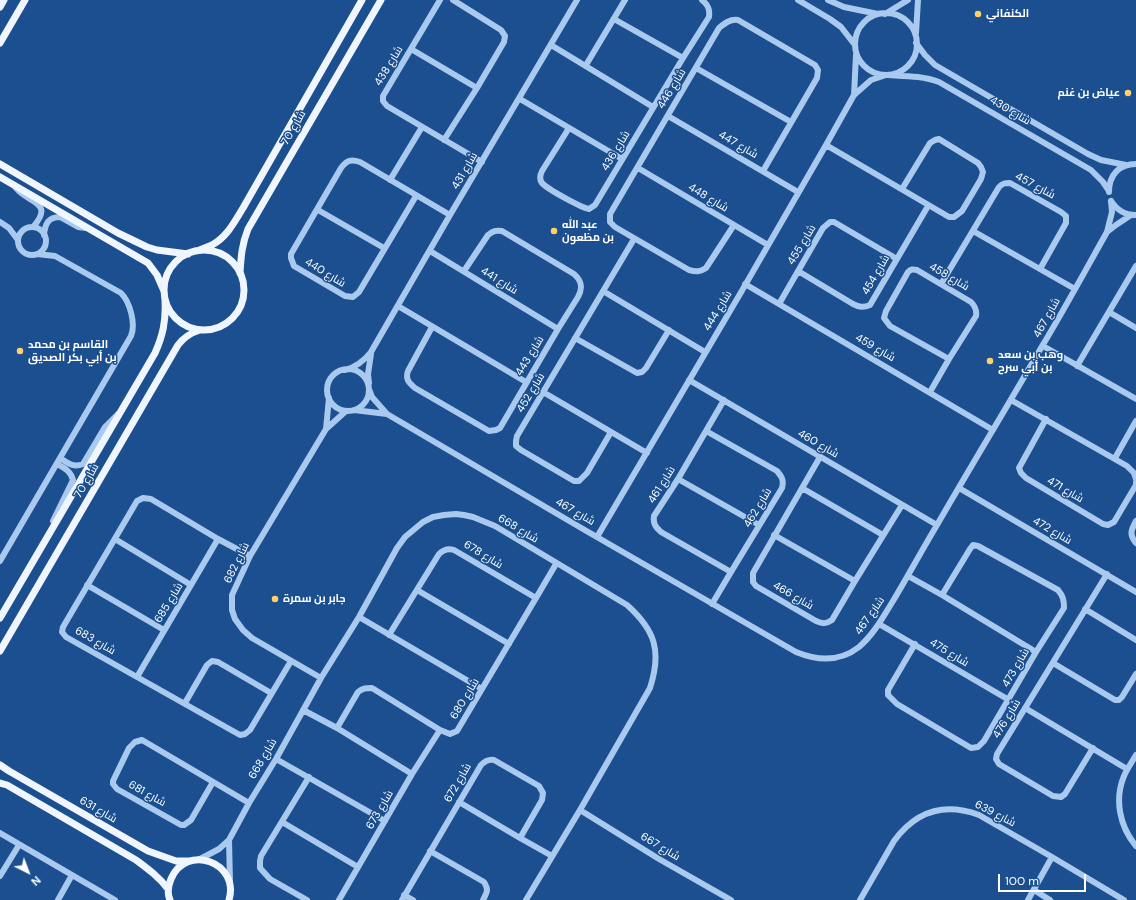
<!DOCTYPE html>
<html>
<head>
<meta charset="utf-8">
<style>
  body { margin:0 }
  #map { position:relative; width:1136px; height:900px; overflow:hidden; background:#1b4f8f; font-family:"DM Sans",sans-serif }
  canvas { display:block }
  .north { position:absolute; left:8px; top:852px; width:40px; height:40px; -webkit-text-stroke:3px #1b4f8f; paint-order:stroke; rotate:138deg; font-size:11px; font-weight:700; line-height:16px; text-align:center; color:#fff }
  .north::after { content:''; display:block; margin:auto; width:14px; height:18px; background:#fff; clip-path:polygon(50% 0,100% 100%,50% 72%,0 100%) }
  .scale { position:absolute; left:998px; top:874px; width:88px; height:18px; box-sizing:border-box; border:2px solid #fff; border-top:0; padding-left:5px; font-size:12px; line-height:14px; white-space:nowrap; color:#fff; -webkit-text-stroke:3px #1b4f8f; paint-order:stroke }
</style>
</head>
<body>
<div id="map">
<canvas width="1136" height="900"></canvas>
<div class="north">N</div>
<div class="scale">100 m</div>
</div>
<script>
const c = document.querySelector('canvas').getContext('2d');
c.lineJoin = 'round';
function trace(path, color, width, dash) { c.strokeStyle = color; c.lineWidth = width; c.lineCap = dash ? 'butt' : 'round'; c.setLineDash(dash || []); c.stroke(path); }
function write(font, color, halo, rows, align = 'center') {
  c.font = font + ' "DM Sans",Cairo,sans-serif'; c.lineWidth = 3; c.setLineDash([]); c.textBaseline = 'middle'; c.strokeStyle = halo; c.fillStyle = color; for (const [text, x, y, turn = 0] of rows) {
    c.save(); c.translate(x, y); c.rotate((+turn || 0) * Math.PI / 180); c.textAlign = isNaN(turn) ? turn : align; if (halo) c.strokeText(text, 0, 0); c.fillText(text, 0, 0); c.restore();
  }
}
const minor = new Path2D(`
  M440,0L383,96V101L387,106L482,162
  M798,0L830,19L841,27L855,45
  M828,0L844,7L878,14
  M855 44a31 31 0 1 1 62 0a31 31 0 1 1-62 0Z
  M885,14L908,0
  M614,19L683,58
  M916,33L918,0
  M916,43L925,55L935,65L1088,154L1101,160L1126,165
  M551,45L653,107
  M411,49L477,88
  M586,65L625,0
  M696,68L791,122
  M888,75C905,76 923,76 939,82L1091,170L1103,182L1109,191
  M854,95L856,55
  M520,99L622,159
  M668,116L798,192
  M569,128L542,171C540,175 539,179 542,183C547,189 582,208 589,209L595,205L683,58L709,17C710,9 708,5 702,0
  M444,140L477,88L504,42L505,36L501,30L453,0
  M826,145L949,217H954L962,211L981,179L983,172L981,167L978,163L939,139L935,140L930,143L902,189
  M638,168L768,245
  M390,180L422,127
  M14,185C23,203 57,200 33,227
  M1109,192C1109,175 1119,164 1136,164
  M416,196L359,292L353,297L345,296L294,266L291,258V254L341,168C347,160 351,159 360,162L450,215
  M1111,201C1117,210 1124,215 1136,215
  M318,210L384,248
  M0,222L9,228L18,240
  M734,225L706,268C700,272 696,272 689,270L615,227L610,222V214L719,28C725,23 730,19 738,20L815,65L818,70L817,78L763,171
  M18 241a14 14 0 1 1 28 0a14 14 0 1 1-28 0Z
  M973,231L1075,289
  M1107,232L1116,225L1131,215
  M44,235C45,224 48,217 60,217L78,227L86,228
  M430,251L558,329
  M798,271L853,304C859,307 863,308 870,305L928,206
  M745,284L993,430
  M941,284L999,187C1003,183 1005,183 1010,183L1061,212L1066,216V223L1040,269
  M603,291L705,352
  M779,304L823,228L830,222H834L897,259
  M398,306L526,382
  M1109,312L1136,328
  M432,327L408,371C405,379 409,383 415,388L489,431L496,430L500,428L558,329L578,297C583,288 582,281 574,274L502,231C496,230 493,231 488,235L464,271
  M575,338L637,373L642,372L646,368L669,330
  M1043,346L1136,399
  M1077,366L1136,266
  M327 390a21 21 0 1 1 42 0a21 21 0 1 1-42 0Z
  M345,370C356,367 364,361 371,352L450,215L577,0
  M689,380L937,525
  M369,383L368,374L371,354
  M369,389L372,397L387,414L583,529L796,652C818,661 840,662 859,647C874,634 883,617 893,601C908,576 922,550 937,525C971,466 1007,407 1041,348C1064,310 1085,271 1107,232L1112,212L1111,201
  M543,392L647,453
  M930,392L949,359L976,316C977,310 975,306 971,302L917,270C913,269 911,269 908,272L886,311L884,318L890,326L949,359
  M724,400L678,479L654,516C653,523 655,527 661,532L731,572
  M1011,400L1127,466L1134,473L1136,479
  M354,410L387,414
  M1046,419L1019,468L1021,473L1026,478L1103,524L1108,525L1114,522L1136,485V482
  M326,429L329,398
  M706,431L777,471C782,477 784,480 782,488L731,572L712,604
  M611,432L587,473L579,481H574L521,450L516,446V441L517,436L634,239
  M820,457L753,573V582L756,586L816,621C823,624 826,624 832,620L855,581L902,505
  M60,458C68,463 73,468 83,464L105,427L118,414
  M1115,458L1136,421
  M678,479L759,525
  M802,488L883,535
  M959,488L1136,592
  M53,521L73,480C71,471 64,468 57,464
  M1136,521C1131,530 1129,535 1136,543
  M774,535L855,581
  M597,537L740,294L826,145L854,95L871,80L886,75
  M115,539L191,585
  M250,556L218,539L151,499L143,498L137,501L63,627L62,632L66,637L240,735L245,734L250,730L291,661
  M0,561L131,336C136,324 130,302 121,293L55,256L37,254
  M908,576L942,595L1036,652
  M87,585L164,630
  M417,590L509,644
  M1085,609L1136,640
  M359,617L482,689
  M879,624L1009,700
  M389,635L439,554C443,550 448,548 454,550L536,598
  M915,644L888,690V695L897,704L971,748L978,747L984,741L1036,652L1064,608C1064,600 1063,596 1058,590L978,546L973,545L970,549L942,595
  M1053,663L1115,700H1119L1122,697L1136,674
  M137,677L218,539
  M321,678L252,638L243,630L235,619L232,610V595L250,556L326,429L346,411
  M185,703L207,665L212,661L218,662L271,693
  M1025,708L1127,769
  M303,710L337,728L412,774
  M337,728L358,692C363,688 366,688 372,688L440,730L450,734L457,731L536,598L556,564
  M1093,748L1065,794L1061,797L1053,796L999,764L996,759L997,754L1107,574
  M1136,755C1132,762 1127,769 1124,776C1114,800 1120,827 1136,846
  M276,759L385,821
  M213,782L191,820L184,825H181L117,789L113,784V781L129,748L135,742L142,740L249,803
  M459,802L520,838L552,856
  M580,810L659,859L731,900
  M282,822L358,867
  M0,833L115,900
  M229,840L230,882
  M430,851L484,882C489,890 487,892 483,900
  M200,859L219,849L229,840L249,803L276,759L321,678L359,617L397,548L405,537L423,522L433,517L444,515L456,514L464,515L473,517L495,526L627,605C655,630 662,651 650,688L580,810L526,900
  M0,876L19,845
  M1034,890L1050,900
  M404,895L413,900
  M58,900L72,875
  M307,900L270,879L260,868V861L261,856L309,777
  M339,900L412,774L440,730
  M402,900L481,765C485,761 489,759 494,760L539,786L543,793L542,800L520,838
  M860,900L894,841C916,811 944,802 979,815L1052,857L1124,900
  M1028,900L1052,857`);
const major = new Path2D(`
  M0,7L4,0
  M0,43L25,0
  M0,164L118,233L147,247L157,250L188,254
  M0,177L148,263L157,275L164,291
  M164 290a40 40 0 1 1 80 0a40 40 0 1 1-80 0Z
  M197,251C202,249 207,247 212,245C227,237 235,221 243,208L362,0
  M240,273C241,256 242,244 248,229L381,0
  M0,618L155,353C163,335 166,321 165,301
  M0,651L178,345C184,337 190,333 200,330
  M0,765L9,771L148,851L176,861H190
  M0,783L7,785L136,860C148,869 159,877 168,889
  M170,900C167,893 168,886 171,879C186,843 240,862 229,900`);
const markers = [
  [978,14,4,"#ffd166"],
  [1128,93,4,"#ffd166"],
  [554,231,4,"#ffd166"],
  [20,351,4,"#ffd166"],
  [990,361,4,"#ffd166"],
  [275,599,4,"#ffd166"]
];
const poiNames = [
  ["الكنفاني",986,14],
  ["عياض بن غنم",1120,93,"right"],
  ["عبد الله",562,225],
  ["بن مظعون",562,238],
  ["القاسم بن محمد",28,345],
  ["بن أبي بكر الصديق",28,358],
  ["وهب بن سعد",998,355],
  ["بن أبي سرح",998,368],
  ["جابر بن سمرة",283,599]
];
const streetNames = [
  ["شارع 438",389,66,-59],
  ["شارع 446",672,89,-59],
  ["شارع 430",1010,111,31],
  ["شارع 70",294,128,-60],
  ["شارع 447",738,145,30],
  ["شارع 436",616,151,-59],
  ["شارع 431",465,171,-60],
  ["شارع 457",1035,186,28],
  ["شارع 448",708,198,31],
  ["شارع 455",802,245,-59],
  ["شارع 440",325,273,31],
  ["شارع 454",876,275,-60],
  ["شارع 458",949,277,30],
  ["شارع 441",499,281,32],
  ["شارع 444",718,311,-59],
  ["شارع 467",1047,318,-61],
  ["شارع 459",875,348,30],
  ["شارع 443",530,356,-59],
  ["شارع 452",531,393,-59],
  ["شارع 460",818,444,30],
  ["شارع 70",87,481,-60],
  ["شارع 461",662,485,-58],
  ["شارع 471",1065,490,30],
  ["شارع 462",758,508,-59],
  ["شارع 467",575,512,30],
  ["شارع 668",518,529,31],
  ["شارع 472",1052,531,30],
  ["شارع 678",483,555,31],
  ["شارع 682",237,563,-64],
  ["شارع 466",793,596,30],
  ["شارع 685",169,603,-59],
  ["شارع 467",870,616,-55],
  ["شارع 683",95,641,30],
  ["شارع 475",949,653,31],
  ["شارع 473",1016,668,-60],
  ["شارع 680",465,699,-59],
  ["شارع 476",1007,719,-59],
  ["شارع 668",263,759,-60],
  ["شارع 672",458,783,-60],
  ["شارع 681",147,794,29],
  ["شارع 631",98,810,30],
  ["شارع 673",380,810,-60],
  ["شارع 639",995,814,27],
  ["شارع 667",660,847,31]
];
trace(minor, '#a9c9ee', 6);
trace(major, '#f0f6ff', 7);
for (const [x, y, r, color] of markers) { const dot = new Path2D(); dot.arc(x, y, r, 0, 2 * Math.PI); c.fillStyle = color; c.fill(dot); trace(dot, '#1b4f8f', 1.5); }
write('bold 11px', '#fff', '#1b4f8f', poiNames, 'left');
write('11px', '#fff', '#1b4f8f', streetNames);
</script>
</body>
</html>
